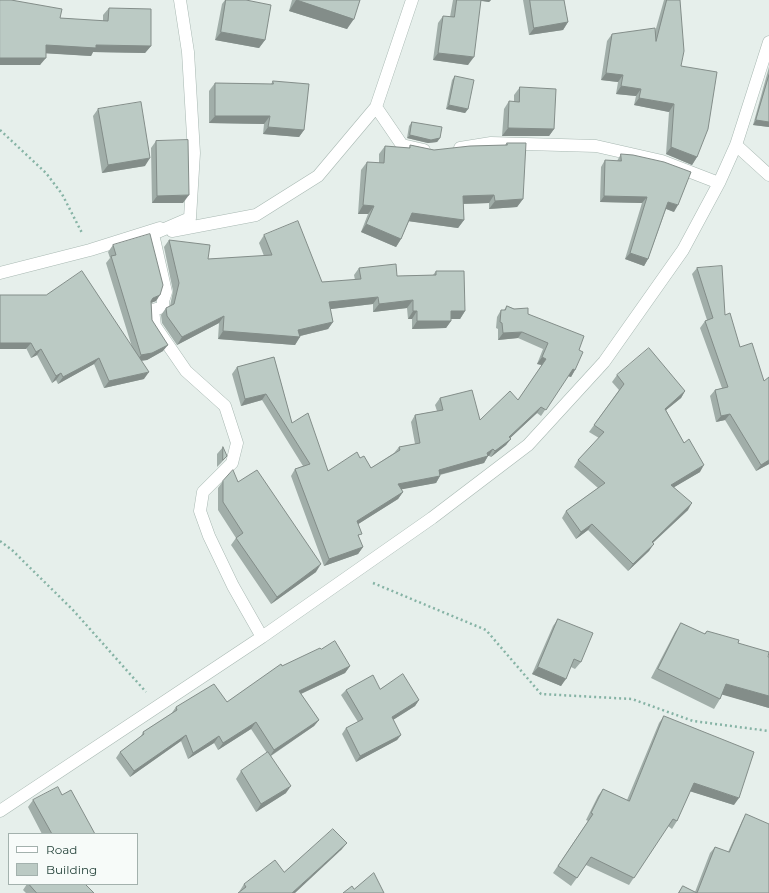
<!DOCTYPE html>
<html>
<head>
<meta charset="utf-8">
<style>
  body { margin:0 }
  #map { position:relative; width:769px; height:893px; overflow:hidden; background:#e6efeb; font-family:Montserrat,sans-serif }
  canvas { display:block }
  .legend { position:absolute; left:8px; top:833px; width:130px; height:52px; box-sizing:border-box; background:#f7fbf9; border:1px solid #a3b1ad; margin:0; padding:5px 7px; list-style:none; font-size:12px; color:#24423a }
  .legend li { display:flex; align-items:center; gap:8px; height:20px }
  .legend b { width:20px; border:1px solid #a3b1ad }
</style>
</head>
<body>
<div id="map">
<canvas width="769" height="893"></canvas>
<ul class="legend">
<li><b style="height:5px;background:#fff"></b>Road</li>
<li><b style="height:11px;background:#bbcac4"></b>Building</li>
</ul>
</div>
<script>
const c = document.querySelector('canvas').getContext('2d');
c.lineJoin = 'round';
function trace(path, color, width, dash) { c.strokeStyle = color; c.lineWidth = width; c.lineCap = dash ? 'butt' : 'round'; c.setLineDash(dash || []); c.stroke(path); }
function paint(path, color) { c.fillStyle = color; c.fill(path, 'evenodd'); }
const path = new Path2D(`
  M0,130L46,173L62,194L82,233
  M0,541L12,550L73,610L146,692
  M373,583L486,630L541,694L632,699L693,721L769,731`);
const minor = new Path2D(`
  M180,0L188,52L194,153L190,218L153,234L166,292L163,301V307L153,310L155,326L186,371L225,406L237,443L232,463L203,492L200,511L209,536L233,586L262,637
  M376,107L402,145L424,150
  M736,145L769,175
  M460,148L491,143L596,146L662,161L719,183
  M172,231L256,215L318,176L376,107L412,0
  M0,273L90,250L160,228
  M0,811L262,637L432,518L528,445L604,362L683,250L719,183L736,145L769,42`);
const wall = new Path2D(`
  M0,0L60,18L103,21V15L109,8L151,46L145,53L93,52L91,56L46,53L40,65H0Z
  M225,0H246L265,40L259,48L215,40L222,4Z
  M292,0H360L347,29L289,11Z
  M453,0H491L489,2L481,1L468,65L433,60L438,23L443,16L450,17Z
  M523,0H564L568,22L563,30L529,35Z
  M664,0H680L681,66L697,157L692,165L666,154L669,112L634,105L636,96L616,94L618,82L601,80L607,41L612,34L655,32Z
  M769,67V127L753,125Z
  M455,76L468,109L465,113L446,109L452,80Z
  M273,81L304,130L299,137L263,134L264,124L209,123V91L215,83L271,84Z
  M520,87L554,129L549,136H502L504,109L509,101L514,102V95Z
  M98,109L145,166L102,173L93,116Z
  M412,122L440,138L437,142L428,143L407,138L409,126Z
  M156,141L183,203H152L151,148Z
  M507,143L523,199L517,207L489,209V203L463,204L464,220L458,228L409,221L401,239L396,247L361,232L368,214H358L361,170L367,162L379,163V154L385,146L409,148L410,145L434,150L505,145Z
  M621,154L674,212L666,209L648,259L644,266L625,259L642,203L600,202L601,167L605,160L617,161Z
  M264,235L322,282L355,280L354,275L359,268L397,276L433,275L436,271L465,311L460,319H451V321L446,328L412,329V319H408L407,308L373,312V304L330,309L333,322L328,329L300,336L295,345L218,339L219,323L177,345L162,323L161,315L166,308L170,306L173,291L164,247L169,240L208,259L264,256L259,243Z
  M113,245L156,301L151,303L152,320L163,351L147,360L141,361L144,379L104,388L94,364L58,384L56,380L52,383L37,355L31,358L0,295L132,347L106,263L110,258L108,252Z
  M697,268L725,315L769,464L756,471L725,420L716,422L710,396L715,390L722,388L700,328L705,321L707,320L692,274Z
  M507,306L528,314L579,350L575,370L571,377L568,376L541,416L537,413L510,438L506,445L491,457L489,456H488L484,463L440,475V476L436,483L401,489L403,492L398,499L358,524L359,538L363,547L358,554L324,566L291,476L295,469L303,466L262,400L241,406L232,374L237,367L274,357L292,423L328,471L360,458L371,468L394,453L399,447L415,444L411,422L415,415L437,411L435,405L440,398L480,420L518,400L542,365L537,364L543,349L518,338L498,340V329L496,328L497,317L501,310H504Z
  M617,375L685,391L681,398L666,410L700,472L674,487L688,510L653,543L649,551L628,571L588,530L576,539L562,518L566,511L598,488L574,467L578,460L599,438L589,432L619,390L612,382Z
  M223,447L227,456L221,463L217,467V454Z
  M223,481L238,482L316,572L271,604L231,545L236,538L218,510V488Z
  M558,619L581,662L575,669L571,667L561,686L532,674L553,626Z
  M681,623L704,634L707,631L738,643L769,657V708L722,694L720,699L714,709L651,678L675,632Z
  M321,649L350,666L345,673L301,694L319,720L314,726L271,756L286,793L256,812L236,779L241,771L267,753L251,729L218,750L214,743L188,759L181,741L130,777L116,758L120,752L140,738L143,732L171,714L176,707L227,702L282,666Z
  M380,689L419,700L415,706L393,720L401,735L397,740L356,762L342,734L346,728L358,722L341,695L346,690Z
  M664,716L734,805L690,791L677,821L672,829L668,826L629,885L586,865L571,886L553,873L588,821L586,820L598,796L603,789L627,800L659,723Z
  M62,795L95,834H42L28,807L33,800Z
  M746,814L769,893H678L683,886L695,892L710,853L715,847L728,852L742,821Z
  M347,843L341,850L239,892L244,884L284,872Z
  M27,884H85L94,893H26L23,890Z`);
const shadedWall = new Path2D(`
  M296,0H297L354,19L347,29L289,11Z
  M477,0H491L489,2Z
  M568,22L563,30L529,35L534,28Z
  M221,32L265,40L259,48L215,40Z
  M46,45H96L151,46L145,53L93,52L91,56L40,53Z
  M438,53L474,57L468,65L433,60Z
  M0,58H46L40,65H0Z
  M606,73L623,75L618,82L601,80Z
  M621,86L641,89L636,96L616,94Z
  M639,98L674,104L669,112L634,105Z
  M449,105L468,109L465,113L446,109Z
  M215,116H270L264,124L209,123Z
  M756,120L769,122V127L753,125Z
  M268,127L304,130L299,137L263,134Z
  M508,128L554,129L549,136H502Z
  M410,135L440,138L437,142L428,143L407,138Z
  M671,147L697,157L692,165L666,154Z
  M150,158L145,166L102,173L108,165Z
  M189,195L183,203H152L157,196Z
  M494,195L489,203L458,204L463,196Z
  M604,196L647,197L642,203L600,202Z
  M523,199L517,207L489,209L495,201Z
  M668,202L678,205L674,212L664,208Z
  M363,205L374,206L368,214H358Z
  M412,213L464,220L458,228L407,221Z
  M366,224L401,239L396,247L361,232Z
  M630,253L648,259L644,266L625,259Z
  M160,295L156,301L148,304L153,298Z
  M378,297L373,304L323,310L329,302Z
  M413,300L407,308L373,312L379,304Z
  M413,311H417L412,319H408Z
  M451,311H465L460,319H446Z
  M224,316L219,323L177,345L182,337Z
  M417,321H451L446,328L412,329Z
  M333,322L328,329L296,337H300L295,345L218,339L223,331L298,330Z
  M522,332L518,338L498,340L503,333Z
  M0,343H31L26,349H0Z
  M168,345L163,351L147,360L137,361L141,355Z
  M41,349L37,355L31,358L36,352Z
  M542,357L546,359L542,365L537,364Z
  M99,358L94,364L58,384L63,377Z
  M573,369L575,370L571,377L568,376Z
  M149,372L144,379L104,388L109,381Z
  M61,373L56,380L52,383L56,376Z
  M685,391L681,398L660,415L665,409Z
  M266,394L262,400L241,406L245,399Z
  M541,407L537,413L506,442L511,439L506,445L491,457L495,451Z
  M730,414L725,420L716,422L721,416Z
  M493,449L489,456H488L484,463L434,476L439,470L487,453Z
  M769,460V464L756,471L761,465Z
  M704,465L700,472L666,492L671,485Z
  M440,476L436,483L393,491L398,484Z
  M403,492L398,499L352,528L357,521Z
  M692,503L688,510L647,548L652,542Z
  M592,524L588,530L576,539L581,532Z
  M654,544L649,551L628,571L633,564Z
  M363,547L358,554L324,566L329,559Z
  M321,564L316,572L271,604L277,597Z
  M350,666L345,673L294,697L299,691Z
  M538,667L566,679L561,686L532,674Z
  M726,684L769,696V708L720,694Z
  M419,700L415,706L388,723L392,717Z
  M319,720L314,726L270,756L274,750Z
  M256,722L251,729L218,750L223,743Z
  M186,735L181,741L130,777L134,771Z
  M401,735L397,740L356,762L360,756Z
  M219,736L214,743L188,759L193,753Z
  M694,783L739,798L734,805L689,791Z
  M291,786L286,793L256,812L261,804Z
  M347,843L341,850L295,893H292Z`);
const building = new Path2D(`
  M0,0H11L62,9L60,18L108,21L109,8L151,9V46L96,45V48L46,45V58H0Z
  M226,0H246L271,5L265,40L221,32Z
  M297,0H360L354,19Z
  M457,0H481L474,57L438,53L443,16L454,17Z
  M530,0H564L568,22L534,28Z
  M667,0H680L684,51L681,66L717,72L708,129L697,157L671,147L674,104L639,98L641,89L621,86L623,75L606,73L612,34L655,28L656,41Z
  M769,75V122L756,120Z
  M455,76L474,80L468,109L449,105Z
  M273,81L309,84L304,130L268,127L270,116H215V83L273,84Z
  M520,87L556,89L554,129L508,128L509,101L519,102Z
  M141,102L150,158L108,165L98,109Z
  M412,122L442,127L440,138L431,140L410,135Z
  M188,140L189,195L157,196L156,141Z
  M507,143H526L523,199L495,201L494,195L463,196L464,220L412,213L401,239L366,224L374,206L363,205L367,162L384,163L385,146L410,148V145L434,150L470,146L507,145Z
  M621,154L633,155L664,162L691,172L678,205L668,202L648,259L630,253L647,197L604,196L605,160L621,161Z
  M298,221L322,282L361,279L359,268L396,264L397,276L436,275V271H464L465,311H451V321H417V311H413V300L379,304L378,297L329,302L333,322L298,330L300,337L223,331L224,316L182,337L167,316L166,308L174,304L179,283L169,240L210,245L208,259L272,255L264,235Z
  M150,234L163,285L160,295L153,298L151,301L152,320L168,345L152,353L141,355L111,256L116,255L113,245Z
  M722,266L725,315L730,313L740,347L752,343L764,381L769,377V460L761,465L730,414L721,416L715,390L728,387L705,321L713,318L697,268Z
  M82,271L149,372L109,381L99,358L63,377L61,373L56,376L41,349L36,352L31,343H0V295H46Z
  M507,306L514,309L528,308V314L584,336L579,350L583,352L575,370L573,369L546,410L541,407L509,437L511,439L495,451L493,449L487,453L488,456L439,470L440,476L398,484L403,492L357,521L362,534L358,535L363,547L329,559L295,469L310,464L266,394L245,399L237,367L274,357L292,423L308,413L328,471L357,452L360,458L364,456L371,468L400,450L399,447L420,443L415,415L443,410L440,398L472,390L480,420L510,391L518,400L546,359L542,357L548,343L522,332L503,333L502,323L500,322L501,310H505Z
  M649,348L685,391L665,409L684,443L689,439L704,465L671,485L692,503L652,542L654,544L633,564L592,524L581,532L566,511L605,483L578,460L604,432L594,425L624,384L617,375Z
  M223,447L227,456L223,460Z
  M233,470L238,482L257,470L321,564L277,597L236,538L243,533L223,502V481Z
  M558,619L593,633L581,662L574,659L566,679L538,667Z
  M681,623L705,634L707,631L739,640L738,643L769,652L768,657H769V696L726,684L720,699L658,669Z
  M335,641L350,666L299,691L319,720L274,750L256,722L223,743L219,736L193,753L186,735L134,771L120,752L144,734L143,732L177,710L176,707L214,684L227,702L281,664L282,666L320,648L321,649Z
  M403,674L419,700L392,717L401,735L360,756L346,728L363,719L346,690L373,675L380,689Z
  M664,716L754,752L739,798L694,783L677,821L673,819L634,878L591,857L577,878L558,866L593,814L591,813L603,789L629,801Z
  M268,752L291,786L261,804L241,771Z
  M58,787L62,795L71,790L95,834H52L33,800Z
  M746,814L769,824V893H697L715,847L729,852Z
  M333,829L347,843L292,893H238L246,887L244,884L275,860L284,872Z
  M374,873L384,893H343L352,886L354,889Z
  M29,884H85L94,893H37Z
  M683,886L697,893H679Z`);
trace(minor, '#a8b8b2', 13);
trace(path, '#86b3a5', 2.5, [2, 3]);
trace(minor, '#fff', 12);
paint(wall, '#a1aea9');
paint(shadedWall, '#838d89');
paint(building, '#bbcac4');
trace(building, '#838d89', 1);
</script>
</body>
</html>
